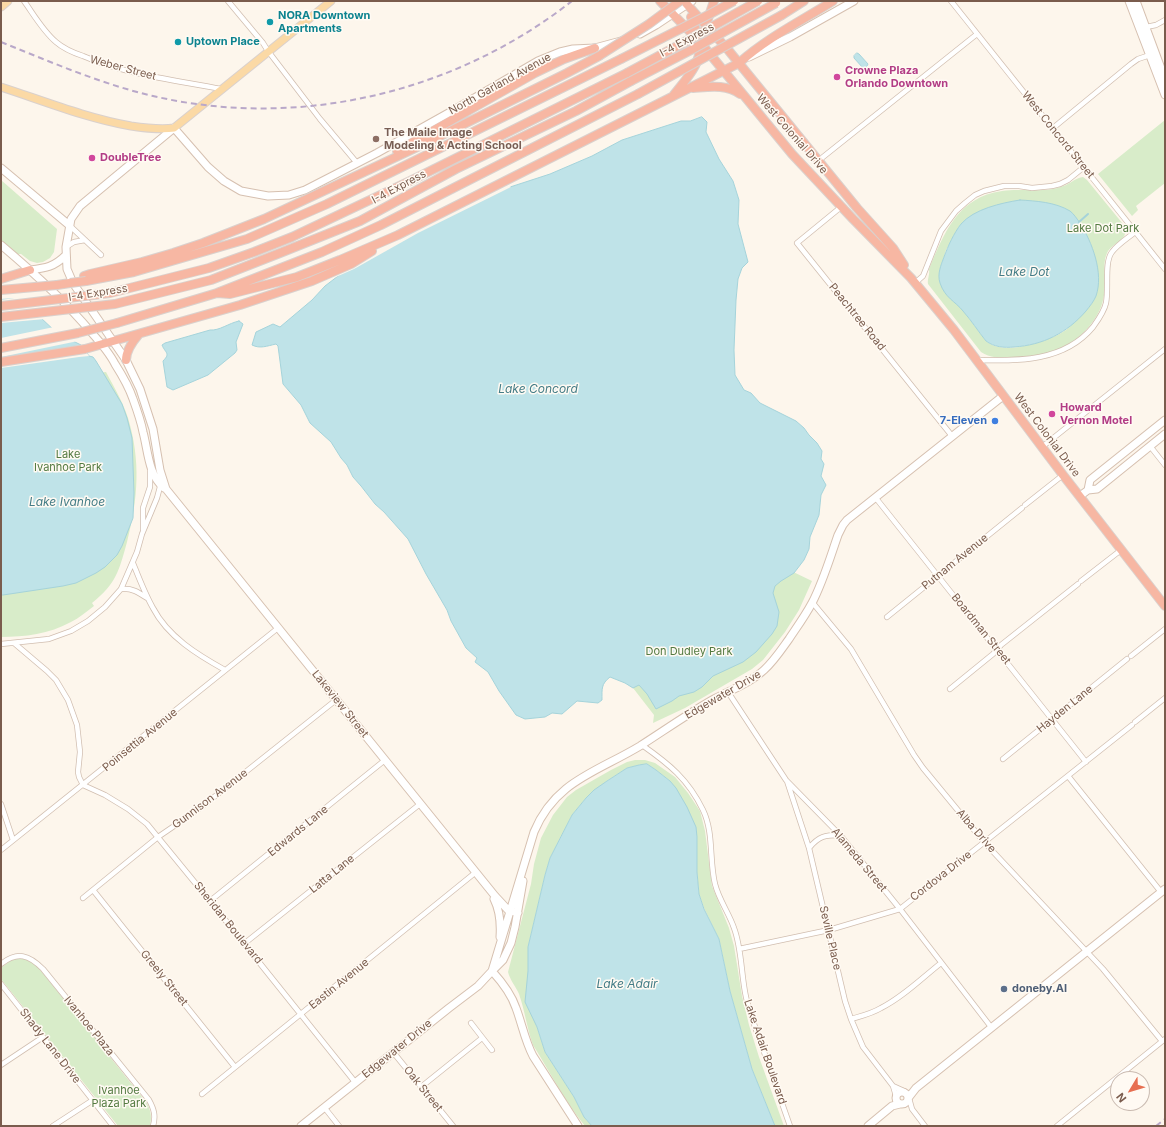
<!DOCTYPE html>
<html>
<head>
<meta charset="utf-8">
<style>
  body { margin:0 }
  #map { position:relative; width:1166px; height:1127px; overflow:hidden; background:#fdf6ec; font-family:Inter,sans-serif }
  canvas { display:block }
  .frame { position:absolute; inset:0; border:2px solid #7a5c4d; pointer-events:none }
  .north { position:absolute; left:1110px; top:1071px; width:40px; height:40px; box-sizing:border-box; background:#fffaf3; border:1px solid #cabbb1; border-radius:50%; rotate:232deg; font-size:11px; font-weight:700; line-height:16px; text-align:center; color:#7a5c4d }
  .north::after { content:''; display:block; margin:auto; width:14px; height:18px; background:#e76f51; clip-path:polygon(50% 0,100% 100%,50% 72%,0 100%) }
</style>
</head>
<body>
<div id="map">
<canvas width="1166" height="1127"></canvas>
<div class="frame"></div>
<div class="north">N</div>
</div>
<script>
const c = document.querySelector('canvas').getContext('2d');
c.lineJoin = 'round';
function paint(path, color) { c.fillStyle = color; c.fill(path, 'evenodd'); }
function trace(path, color, width, dash) { c.strokeStyle = color; c.lineWidth = width; c.lineCap = dash ? 'butt' : 'round'; c.setLineDash(dash || []); c.stroke(path); }
function write(font, color, halo, rows, align = 'center') {
  c.font = font + ' Inter,sans-serif'; c.lineWidth = 3; c.setLineDash([]); c.textBaseline = 'middle'; c.strokeStyle = halo; c.fillStyle = color; for (const [text, x, y, turn = 0] of rows) {
    c.save(); c.translate(x, y); c.rotate((+turn || 0) * Math.PI / 180); c.textAlign = isNaN(turn) ? turn : align; if (halo) c.strokeText(text, 0, 0); c.fillText(text, 0, 0); c.restore();
  }
}
const green = new Path2D(`
  M1165,120V183L1136,206L1138,210L1132,216L1098,174Z
  M1083,177L1087,180L1123,224C1132,240 1113,241 1107,253C1102,264 1106,278 1105,289C1104,295 1103,302 1101,307C1091,332 1066,350 1041,356C1031,358 1021,358 1011,358C1000,358 990,358 981,352L928,284C927,279 930,275 929,269C944,233 958,197 1002,191C1016,189 1029,191 1042,190C1049,190 1059,188 1066,185C1072,182 1076,178 1083,177ZM961,224L1090,243L1097,269C1091,282 1085,295 1079,308C1076,314 1074,320 1071,325C1063,337 1023,348 1009,348C1000,348 992,346 986,341L963,310L941,267L946,250Z
  M1,180L57,229L54,252L50,258L43,262L37,263L30,261L21,254H16L1,241Z
  M106,372C114,387 123,402 128,418C141,461 138,499 127,542C119,571 116,584 92,603L94,606C86,612 79,618 71,622C49,634 25,637 1,637V384Z
  M785,568L812,581L799,610L785,632L763,660L752,669L685,708L653,723L654,715L609,657Z
  M635,760H645L655,763L675,777L688,793L700,811L705,831L712,886L729,928L734,946L742,996L749,1025L759,1057L784,1126H775L752,1069L730,991L719,939L704,908L699,894L697,872V837L670,781L656,770L647,764L639,765L627,768L607,781L586,798L572,815L550,858L545,875L528,947V971L537,1027L545,1052L574,1097L584,1117L592,1126H585C565,1102 550,1072 533,1045C527,1029 525,1011 519,994C516,987 510,980 508,972L531,884L534,864L541,838L553,815L567,797L576,790L611,770L627,762Z
  M15,957L27,959L32,962L38,967L146,1102C151,1110 152,1117 150,1126H118L1,979V968Z`);
const water = new Path2D(`
  M857,53L859,54L868,64L867,66L865,68H863L854,58V56Z
  M702,117L707,122L706,132L719,159L733,181L739,200L738,224L748,262L742,268L738,279L736,300L734,350L735,375L744,390L751,393L760,403L796,421L804,428L809,435L817,443L822,451L821,459L824,464L821,476L826,485L821,495L819,515L810,537L809,549L804,560L794,573L781,581L775,586L773,593L779,612L777,626L772,634L756,652L743,662L713,676L702,687L694,692L679,696L672,701L656,709L647,694L639,685L633,688L625,683L610,677C601,684 602,689 602,700L598,703L577,701L562,714L552,713L545,717L525,719L516,715L499,691L488,672L475,662L477,658L466,648L451,621L447,610L426,574L408,539L384,512L375,504L361,486L353,477L347,465L341,458L331,442L310,423L301,405L283,384L278,346L276,344C267,346 260,349 252,345L256,332L273,324L280,327L312,300L325,286L381,243L504,189L550,174L592,156L622,140L681,121H690Z
  M1020,200C1036,201 1055,202 1070,211C1074,214 1077,219 1080,223C1092,242 1104,273 1096,296C1094,301 1090,306 1086,311C1067,333 1043,345 1014,347C1004,348 994,347 986,341C978,331 971,320 963,311C955,301 945,298 940,283C937,274 941,265 944,257C948,246 954,233 961,224C974,209 1001,203 1020,200Z
  M14,298L40,317L57,333L81,345L89,356L93,357L96,361L122,404L127,418L132,438L134,493L133,518L122,546L117,555L105,567L96,573L76,583L63,586L3,595H1V299Z
  M239,321L243,324L236,342L237,350L235,353L208,375L173,390L167,387L163,361C171,353 165,353 162,345L165,343L210,330C219,331 229,323 239,321Z
  M647,764L656,770L670,781L676,788L687,807L696,827L697,837V872L699,894L704,909L719,939L730,991L752,1069L775,1126H592L584,1117L574,1097L545,1052L537,1027L525,1002L528,971V947L545,875L550,858L572,815L586,798L594,790L607,781L627,768L639,765Z`);
const pier = new Path2D(`
  M509,185L511,187L418,233L354,269L329,280L380,241L448,210Z
  M15,296L30,306L45,319L1,323V300L14,298L1,299V297Z
  M54,327L59,331L78,341L1,357V338Z
  M81,345L89,356L79,357L1,368V358Z`);
const stream = new Path2D(`
  M1079,222L1088,214`);
const street = new Path2D(`
  M24,1C34,15 43,31 56,42C64,49 74,53 83,56C127,75 175,80 221,89
  M228,1L263,43L268,51L320,119L357,163
  M951,1L1165,269
  M1146,27L1156,25L1165,20
  M1053,128L1131,64L1138,59L1150,55
  M818,161L977,34
  M841,207L797,243L952,436
  M69,225L101,255
  M66,247L74,242L85,240
  M915,283L923,276L941,231L956,211L965,203L975,195L984,191L1004,186H1019L1032,188L1052,186L1060,184L1068,180L1084,167
  M977,360C1018,361 1064,362 1093,327C1098,320 1104,312 1106,303C1109,288 1104,262 1112,252C1118,244 1128,238 1135,232
  M1150,446L1165,465
  M1042,447L1165,349
  M875,497L1086,762
  M1025,505L1063,475
  M143,530V508L150,487V470
  M133,563C139,578 145,594 153,608C168,637 198,655 225,670
  M1081,581L1121,550
  M121,589C132,588 138,592 147,598
  M812,602L851,649L914,755L923,768L984,842L1103,969L1162,1041
  M887,617L1022,508
  M14,643L47,671L56,680L68,700L77,725L80,752L78,772L79,777L83,785L105,795L128,809L147,824L210,901L355,1082
  M1,644L49,639L71,631L88,621L105,607L121,589L137,552L142,534L157,498L161,483
  M1131,656L1165,629
  M950,689L993,654L1001,645L1078,584
  M728,692L786,780L840,835L900,909L991,1027
  M1135,722L1165,698
  M642,745C669,764 688,779 703,810C714,833 709,859 715,884C719,900 729,913 734,928C742,949 741,975 746,997C750,1015 757,1032 763,1049C772,1075 781,1100 790,1126
  M1003,759L1127,659
  M1068,776L1161,892
  M787,781L809,848L845,1001L851,1019L863,1047L893,1086L904,1091
  M1,804L13,840
  M809,848C819,836 825,835 840,835
  M1,850L278,628
  M93,890L235,1067
  M83,898L158,837L199,809L336,700
  M210,901L385,760
  M245,943L420,804
  M739,949L829,930L900,909L1132,725
  M1,964C18,951 29,955 43,969L149,1100C154,1109 156,1116 153,1126
  M1,984L113,1126
  M851,1019C861,1016 871,1014 881,1008C903,997 922,978 941,963
  M471,1023L492,1050
  M393,1052L453,1126
  M1,1065L43,1037
  M893,1086L896,1096
  M421,1087L482,1038
  M202,1094L476,872
  M909,1098L912,1109L925,1126
  M324,1107L339,1126
  M53,1126L93,1100
  M1057,1126L1165,1039`);
const secondary = new Path2D(`
  M1129,1L1165,95
  M1136,1L1165,79
  M640,34L656,25L692,1
  M749,57L790,37L854,1
  M1,168L69,225
  M1,245C33,272 64,300 91,332C100,342 109,352 115,364C122,375 129,387 133,399C137,410 141,421 143,432C148,450 148,475 164,488
  M30,270C46,268 54,267 66,255
  M1088,490L1090,480L1165,420
  M1080,496L1088,490L1097,489L1165,434
  M494,899C500,911 501,923 500,937
  M518,913L508,910L495,896L166,489L160,470L153,429L140,389L126,360L73,283L67,269L66,247L71,219L80,206L174,128L208,167L224,181L241,191L268,196L289,195L305,190L377,153L452,111L538,61L560,52L573,49L595,48L621,41
  M492,971L534,832C555,781 597,772 640,746C665,730 689,713 714,699C731,690 750,683 764,670C774,661 781,650 789,639C797,627 805,616 812,603C823,582 830,558 838,535L843,525L847,520L1003,396
  M492,971C502,982 511,993 516,1008C522,1024 525,1041 533,1056L578,1126
  M896 1098a6 6 0 1 1 12 0a6 6 0 1 1-12 0Z
  M909,1097L916,1088L1165,889
  M301,1126L449,1008L478,986L492,971L503,960L511,943L515,927L523,881
  M868,1126L892,1106L900,1104`);
const primary = new Path2D(`
  M1,7L8,1
  M1,87C44,101 86,118 131,126C145,128 159,130 174,128L331,1`);
const highway = new Path2D(`
  M660,1L700,42L792,154L853,219L911,278L954,330L1063,475L1165,606
  M684,1L729,51L857,208L893,248L904,265
  M782,15L804,1
  M704,47L706,25L714,1
  M693,88C709,87 726,84 740,94
  M673,96C685,80 704,62 699,41C698,33 694,25 691,17
  M397,151L535,73L564,59L595,48
  M84,276L90,274L142,262L173,253L203,243L264,219L426,143L567,73L599,56
  M1,279L30,270
  M86,281L134,272L247,239L327,204L621,59
  M57,285L70,283
  M110,293L209,268L254,252L292,237L410,181L627,73
  M217,293L230,294L297,277L340,260L398,235L739,63C767,38 801,21 833,1
  M115,304L211,280L280,253L360,221L456,169L576,111L631,81
  M117,323L217,293L322,252L381,225L638,94
  M126,360C126,351 133,341 139,334
  M1,362L85,349L240,305L312,281L351,264L372,251`);
const rail = new Path2D(`
  M1,42C51,62 101,84 153,96C298,130 455,93 572,1
  M1156,1126L1165,1119`);
const highwayBridge = new Path2D(`
  M599,56L649,24L680,1
  M621,59L710,14L734,1
  M627,73L681,44L758,1
  M631,81L691,50L776,3
  M638,94L782,15
  M70,283L86,281
  M1,290L57,285
  M1,306L110,293
  M1,317L115,304
  M1,348L78,333L117,323`);
const markers = [
  [270,22,4,"#0f9aa8"],
  [178,42,4,"#0f9aa8"],
  [837,77,4,"#d1479c"],
  [376,139,4,"#8d6e63"],
  [92,158,4,"#d1479c"],
  [1052,414,4,"#d1479c"],
  [995,421,4,"#3f7fe0"],
  [1004,989,4,"#5c6f8a"]
];
const cultureNames = [
  ["NORA Downtown",278,16],
  ["Apartments",278,29],
  ["Uptown Place",186,42]
];
const streetNames = [
  ["I-4 Express",687,40,-28],
  ["Weber Street",123,68,15],
  ["North Garland Avenue",500,84,-29],
  ["West Colonial Drive",792,134,49],
  ["West Concord Street",1058,135,51],
  ["I-4 Express",399,187,-28],
  ["I-4 Express",98,293,-9],
  ["Peachtree Road",857,317,51],
  ["West Colonial Drive",1047,435,53],
  ["Putnam Avenue",955,562,-39],
  ["Boardman Street",981,629,51],
  ["Edgewater Drive",723,695,-30],
  ["Lakeview Street",340,704,51],
  ["Hayden Lane",1065,709,-39],
  ["Poinsettia Avenue",140,740,-39],
  ["Gunnison Avenue",210,799,-37],
  ["Edwards Lane",298,831,-39],
  ["Alba Drive",976,831,49],
  ["Alameda Street",859,860,50],
  ["Latta Lane",332,874,-39],
  ["Cordova Drive",941,876,-38],
  ["Sheridan Boulevard",228,923,51],
  ["Seville Place",830,938,77],
  ["Greely Street",164,978,51],
  ["Eastin Avenue",339,984,-39],
  ["Ivanhoe Plaza",89,1026,51],
  ["Shady Lane Drive",50,1046,52],
  ["Edgewater Drive",397,1049,-39],
  ["Lake Adair Boulevard",765,1052,71],
  ["Oak Street",423,1089,51]
];
const hotelNames = [
  ["Crowne Plaza",845,71],
  ["Orlando Downtown",845,84],
  ["DoubleTree",100,158],
  ["Howard",1060,408],
  ["Vernon Motel",1060,421]
];
const educationNames = [
  ["The Maile Image",384,133],
  ["Modeling & Acting School",384,146]
];
const parkNames = [
  ["Lake Dot Park",1103,229],
  ["Lake",68,455],
  ["Ivanhoe Park",68,468],
  ["Don Dudley Park",689,652],
  ["Ivanhoe",119,1091],
  ["Plaza Park",119,1104]
];
const shopNames = [
  ["7-Eleven",987,421]
];
const serviceNames = [
  ["doneby.AI",1012,989]
];
const waterNames = [
  ["Lake Dot",1024,272],
  ["Lake Concord",538,389],
  ["Lake Ivanhoe",67,502],
  ["Lake Adair",627,984]
];
paint(green, '#d8ecc9');
paint(water, '#bfe3e8');
trace(water, '#a5d3da', 1);
paint(pier, '#fdf6ec');
trace(stream, '#a5d3da', 2);
trace(street, '#d1beb0', 6);
trace(secondary, '#d6c0b0', 9);
trace(primary, '#dad1cd', 9);
trace(highway, '#dad1cd', 10);
trace(street, '#fff', 4.5);
trace(secondary, '#fff', 7);
trace(primary, '#fbd9a5', 7);
trace(highway, '#f7b7a3', 8);
trace(rail, '#b9a8c9', 2, [6, 4]);
trace(highwayBridge, '#dad1cd', 10, []);
trace(highwayBridge, '#f7b7a3', 8);
for (const [x, y, r, color] of markers) { const dot = new Path2D(); dot.arc(x, y, r, 0, 2 * Math.PI); c.fillStyle = color; c.fill(dot); trace(dot, '#fffaf3', 1.5); }
write('bold 11px', '#0d838f', '#fffaf3', cultureNames, 'left');
write('11px', '#7a5c4d', '#fffaf3', streetNames);
write('bold 11px', '#b23c85', '#fffaf3', hotelNames, 'left');
write('bold 11px', '#785e54', '#fffaf3', educationNames, 'left');
write('11px', '#537a41', '#fffaf3', parkNames);
write('bold 11px', '#366cbe', '#fffaf3', shopNames, 'right');
write('bold 11px', '#4e5e75', '#fffaf3', serviceNames, 'left');
write('italic 12px', '#437c86', '#fffaf3', waterNames);
</script>
</body>
</html>
